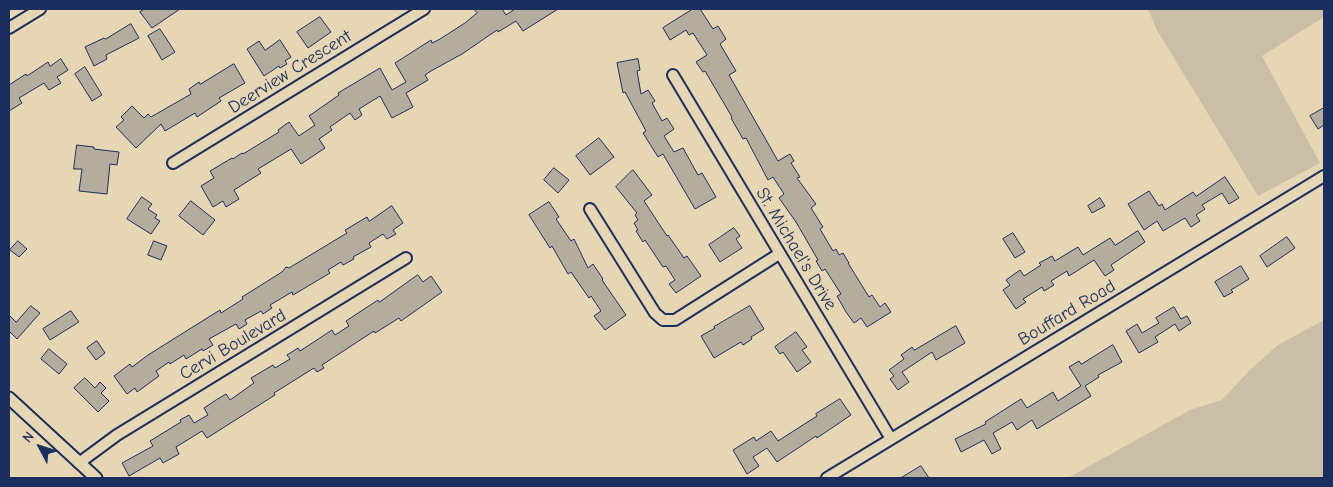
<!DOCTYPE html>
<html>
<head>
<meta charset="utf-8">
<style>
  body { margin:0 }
  #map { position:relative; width:1333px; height:487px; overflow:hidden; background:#e7d6b3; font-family:"Comic Neue",sans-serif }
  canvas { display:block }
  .frame { position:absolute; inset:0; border:10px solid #1b2f5e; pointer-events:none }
  .north { position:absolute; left:15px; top:422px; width:50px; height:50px; -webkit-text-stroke:4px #e7d6b3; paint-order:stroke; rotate:310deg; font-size:14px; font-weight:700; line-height:20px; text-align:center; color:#1b2f5e }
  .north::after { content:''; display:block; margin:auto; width:18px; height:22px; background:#1b2f5e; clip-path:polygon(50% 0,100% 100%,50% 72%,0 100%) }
</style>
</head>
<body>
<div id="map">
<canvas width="1333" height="487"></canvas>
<div class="frame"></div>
<div class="north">N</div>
</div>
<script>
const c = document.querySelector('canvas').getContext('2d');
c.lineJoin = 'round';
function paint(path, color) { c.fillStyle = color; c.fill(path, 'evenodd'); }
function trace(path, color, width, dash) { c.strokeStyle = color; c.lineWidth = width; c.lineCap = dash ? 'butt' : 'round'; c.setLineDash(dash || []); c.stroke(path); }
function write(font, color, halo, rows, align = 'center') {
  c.font = font + ' "Comic Neue",sans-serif'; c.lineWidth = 4; c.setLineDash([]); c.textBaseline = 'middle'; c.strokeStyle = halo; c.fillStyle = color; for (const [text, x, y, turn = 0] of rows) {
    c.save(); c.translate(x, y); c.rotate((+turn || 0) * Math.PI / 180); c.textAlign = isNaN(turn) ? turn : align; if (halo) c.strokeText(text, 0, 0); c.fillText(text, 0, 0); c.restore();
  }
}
const green = new Path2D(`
  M1148,9H1324V17L1262,56L1320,163L1258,196L1157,30Z
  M1324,320V478H1068L1190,410L1222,400L1250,370L1278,345Z`);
const building = new Path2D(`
  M145,9H180L152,28L140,12Z
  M474,9H502L506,15L515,9H558L523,31L516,21L498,32L497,30L462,54L431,71L425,75L428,80L406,93L413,107L392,118L380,96L359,109L362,115L355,120L350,113L330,127L332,130L319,139L325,148L301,164L291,149L258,169L261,173L234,190L239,199L226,207L223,201L213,207L201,186L214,178L210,171L232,158L233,159L242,153L243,154L279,132L278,130L289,122L299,136L315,125L309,116L339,95L338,93L380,68L392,90L406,82L395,63L431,40L432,43L440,39L465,23L477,13Z
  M693,9H700L713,29L718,26L726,39L720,44L736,71L729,75L778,161L790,154L794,161L791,163L800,177L797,178L816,204L811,208L823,227L820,229L833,251L836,249L839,255L843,253L849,263H848L869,297L872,295L880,307L885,303L891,312L867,327L861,318L854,323L846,312L837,296L841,294L825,269L822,271L816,261L818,260L796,222L779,198L784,194L773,177L768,180L746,138L743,139L731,118L732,117L705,71L703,72L696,62L707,55L693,33L689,35L686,30L670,40L663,28Z
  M320,17L331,32L308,48L297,32Z
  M131,24L139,38L106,55L107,59L94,66L85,47L104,38L105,39Z
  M160,29L175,52L162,60L148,36Z
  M280,40L291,57L285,61L287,64L280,68L279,66L264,76L247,49L259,41L265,50Z
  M61,59L68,70L57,77L61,83L49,90L44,83L19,98L22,103L9,111V85L26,74L27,76L48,62L50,66Z
  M638,59L640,70L637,71L641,94L648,90L655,101L652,103L662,121L667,118L674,129L664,136L674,152L683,148L698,175L702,173L716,197L695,209L663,154L658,157L643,133L646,131L625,92L623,93L617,63Z
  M234,64L245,83L219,98L221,101L197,117L195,113L165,131L161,124L136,148L116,127L124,120L121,117L132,106L144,118L148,114L151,117L191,94L189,89L199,82L200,84Z
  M85,67L102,95L92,101L75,74Z
  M1324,108V125L1318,129L1310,116Z
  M599,138L614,157L590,175L576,156Z
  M77,145L94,147V149L119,152L117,165L110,164L107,194L79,191L82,169H74Z
  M554,168L569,180L558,193L544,180Z
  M633,170L652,195L644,201L667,236L668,235L684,258L687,256L701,276L676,293L669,284L675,280L666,266L663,267L645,240L643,242L636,231L638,230L634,223L638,220L635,215L637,213L616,187Z
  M1225,177L1239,198L1229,204L1222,193L1202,205L1205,209L1196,215L1200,221L1191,227L1185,218L1163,231L1157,221L1144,230L1128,204L1149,191L1159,206L1162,204L1165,210L1193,192L1196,196Z
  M142,197L152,204L148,209L157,215L155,218L160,221L151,234L127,219Z
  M1100,198L1105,206L1092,213L1088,206Z
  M191,201L215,220L203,235L179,216Z
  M549,202L559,217L556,219L571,241L574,239L588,268L593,264L603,279L602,280L626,315L605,330L594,316L601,311L591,296L589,298L571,272L568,274L552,246L550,248L529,215Z
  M392,206L403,223L393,230L396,234L387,239L383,234L369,243L371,247L353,257L354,259L343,265L341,262L328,270L330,273L293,295L292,292L270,305L272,308L263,314L261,311L245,320L247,324L239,329L236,324L209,339L213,345L203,351L202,349L186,359L184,355L170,364L169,362L156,371L159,376L137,392L135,388L127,394L114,376L130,364L132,367L148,355L220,310L221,313L243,299L242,297L282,272L286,267L289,268L347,233L345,230L367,217L369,221Z
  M734,228L740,236L736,239L742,248L720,262L709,245Z
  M1138,231L1145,242L1111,265L1114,270L1105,276L1094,260L1069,276L1067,271L1051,281L1054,285L1044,291L1042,287L1023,299L1026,302L1016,309L1003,290L1010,285L1006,280L1020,270L1024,276L1041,265L1039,263L1052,256L1055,261L1078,247L1083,255L1110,238L1115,245Z
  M1013,233L1025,252L1015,258L1003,239Z
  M1287,237L1295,248L1267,267L1260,256Z
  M18,241L27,249L19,257L10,250Z
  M154,241L167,246L161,260L148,255Z
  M1241,266L1249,279L1231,290L1233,292L1224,297L1215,282Z
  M418,275L423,282L431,276L442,292L401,321L399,318L375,333L374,331L322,365L324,368L317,372L314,368L274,393L275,395L207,438L202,431L176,447L179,454L163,463L160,458L129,476L122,463L153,446L150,441L181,422L180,420L189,415L194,423L208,415L204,408L216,400L226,394L230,400L254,383L251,378L273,365L275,368L290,359L287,355L298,348L300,351L332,330L335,335L349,326L346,321L378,300L379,302Z
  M31,306L40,313L17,339L9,331V315L16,322Z
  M750,306L764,329L751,337L752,339L743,345L741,342L714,358L701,336L715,328L714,327Z
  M1174,307L1181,319L1187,316L1191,323L1179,331L1175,324L1155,337L1158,342L1139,353L1126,331L1137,324L1142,333L1159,323L1156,318Z
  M71,311L79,322L50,340L43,329Z
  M956,326L965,343L936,360L932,352L902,372L909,382L898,390L890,379L894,376L889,370L904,359L901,355L912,347L914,350Z
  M796,332L807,347L802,350L811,362L797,372L783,352L780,354L775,347Z
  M97,341L105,353L96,360L87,348Z
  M1113,345L1122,362L1098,375L1099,377L1085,386L1091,396L1037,429L1032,420L1017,430L1012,422L993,433L1001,449L992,454L984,440L961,452L955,439L986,424L985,422L1021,399L1027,408L1053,392L1058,401L1081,386L1069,367L1079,361L1081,364Z
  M49,349L67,364L59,374L41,359Z
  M85,378L95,388L100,382L106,388L101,393L109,401L98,412L74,388Z
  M840,399L851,415L817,438L816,436L777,462L767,448L753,457L759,466L747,474L733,450L754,437L756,441L771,431L778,441L817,416L816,414Z
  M921,466L929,478H901Z`);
const minor = new Path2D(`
  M9,28L40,9
  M673,75L891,439
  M173,163L424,9
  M590,209L655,313L663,320H675L779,254
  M79,463L117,435L406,258
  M827,478L1324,176`);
const tertiary = new Path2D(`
  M9,398L96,478`);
const streetNames = [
  ["Deerview Crescent",290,72,-32],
  ["St. Michael's Drive",796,249,59],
  ["Bouffard Road",1067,313,-31],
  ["Cervi Boulevard",233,345,-31]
];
paint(green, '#cabea7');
paint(building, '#b4ad9e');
trace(building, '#1b2f5e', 1);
trace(minor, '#1b2f5e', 14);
trace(tertiary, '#1b2f5e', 15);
trace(minor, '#e7d6b3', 10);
trace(tertiary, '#e7d6b3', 11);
write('18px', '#1b2f5e', '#e7d6b3', streetNames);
</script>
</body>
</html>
